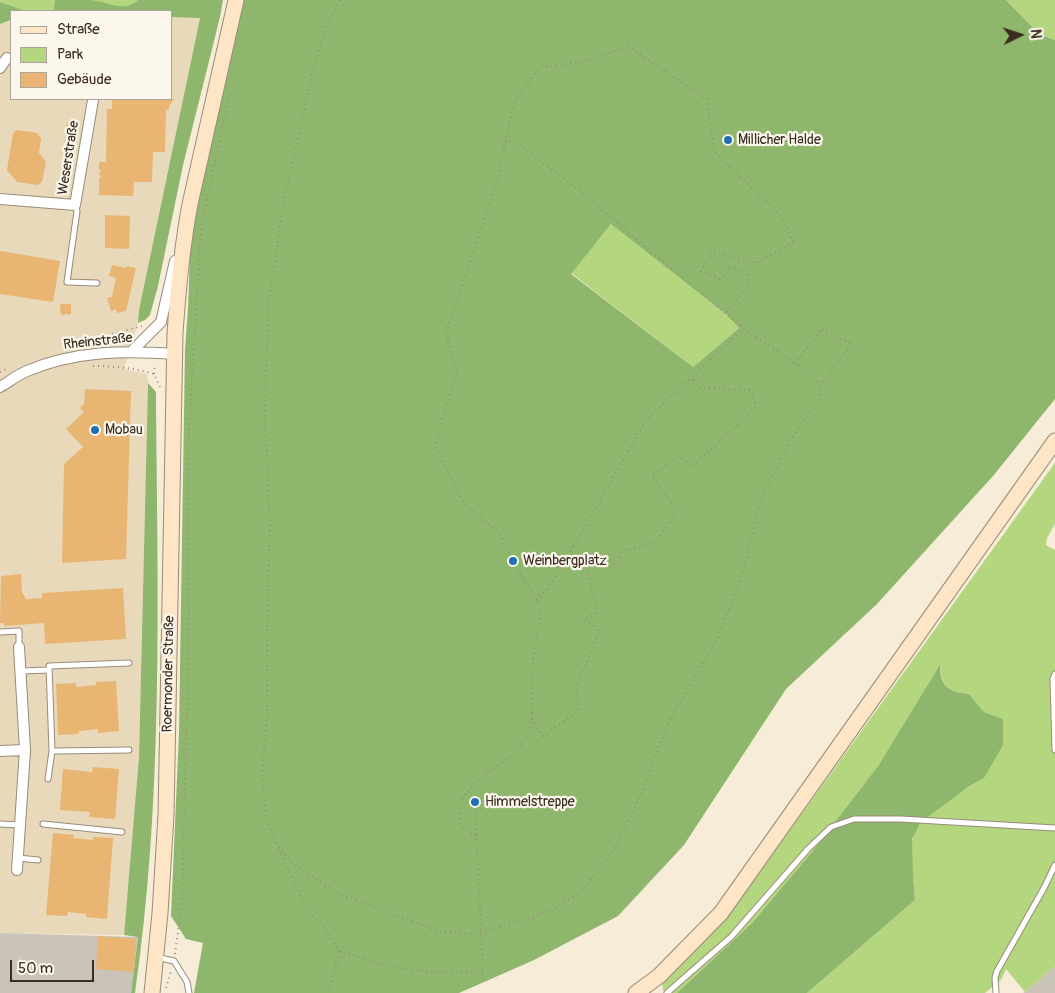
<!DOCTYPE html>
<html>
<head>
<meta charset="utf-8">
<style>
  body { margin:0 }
  #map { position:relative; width:1055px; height:993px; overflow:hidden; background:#f6ecd7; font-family:Pangolin,sans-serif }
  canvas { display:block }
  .legend { position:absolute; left:10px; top:10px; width:162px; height:90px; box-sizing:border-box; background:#fbf7ec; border:1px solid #aea59a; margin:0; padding:6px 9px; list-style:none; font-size:15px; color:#3b2a1e }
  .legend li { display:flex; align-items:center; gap:10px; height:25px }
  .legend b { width:25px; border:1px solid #aea59a }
  .north { position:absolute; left:995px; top:10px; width:50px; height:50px; -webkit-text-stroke:4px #fbf7ec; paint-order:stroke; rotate:86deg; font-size:14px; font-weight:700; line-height:20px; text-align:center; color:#3b2a1e }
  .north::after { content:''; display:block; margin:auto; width:18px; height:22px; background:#3b2a1e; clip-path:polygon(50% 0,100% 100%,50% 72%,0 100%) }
  .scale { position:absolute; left:10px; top:960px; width:84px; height:22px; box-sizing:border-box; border:2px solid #3b2a1e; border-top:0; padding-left:6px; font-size:15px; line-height:18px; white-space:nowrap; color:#3b2a1e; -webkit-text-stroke:4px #fbf7ec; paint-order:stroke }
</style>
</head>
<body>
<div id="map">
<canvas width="1055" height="993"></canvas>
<ul class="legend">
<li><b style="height:6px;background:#fde5c5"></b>Straße</li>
<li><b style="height:14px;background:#b3d67e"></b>Park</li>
<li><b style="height:14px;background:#e8b573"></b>Gebäude</li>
</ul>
<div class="north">N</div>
<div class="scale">50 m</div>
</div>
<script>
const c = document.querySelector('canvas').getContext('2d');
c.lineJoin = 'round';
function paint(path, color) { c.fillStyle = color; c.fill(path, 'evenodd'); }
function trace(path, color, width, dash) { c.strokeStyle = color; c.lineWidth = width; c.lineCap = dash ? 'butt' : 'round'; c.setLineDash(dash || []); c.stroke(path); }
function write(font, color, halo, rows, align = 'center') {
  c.font = font + ' Pangolin,sans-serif'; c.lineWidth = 4.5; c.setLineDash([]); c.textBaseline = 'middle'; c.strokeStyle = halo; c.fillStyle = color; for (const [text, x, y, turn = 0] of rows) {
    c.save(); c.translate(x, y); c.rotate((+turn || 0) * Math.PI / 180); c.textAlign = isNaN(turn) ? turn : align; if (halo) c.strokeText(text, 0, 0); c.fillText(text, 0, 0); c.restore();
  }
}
const built = new Path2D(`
  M171,17H200L139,310L138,323L124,369L147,374L148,383L139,757L124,935L0,933V24L11,20V99H171Z`);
const industrial = new Path2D(`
  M0,933L138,937L131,993H0Z
  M1055,966V993H1023L1025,992Z`);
const green = new Path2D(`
  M0,0H55L53,11H26L0,2Z
  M93,0H138C125,12 108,5 93,0Z
  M1006,0H1055V40L1039,34Z
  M612,223L726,314L739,328L693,367L571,273Z
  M1055,463V524L1047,538L1046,545L1055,550V966L1025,992L1006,969L1001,980L985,993H807L915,900C914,881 910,861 912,841C915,818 964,789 984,778L1003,719L984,712L969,694C948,692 942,687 940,666L878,766L811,853L752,923L677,993H664L662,984L716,928L759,873Z`);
const forest = new Path2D(`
  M55,0C67,0 80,0 92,0C108,2 123,13 138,0H223L220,17L183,165L158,286L150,315L145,320L138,323L139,310L200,18L171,17V11H53Z
  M242,0H1006L1039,34L1055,40V399L993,476L877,604L786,689L684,845L618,916L534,960L459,993H194L203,943L186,939L171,916L179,733L185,350L188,308L191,227ZM611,224L726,314L739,328L693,367L571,274Z
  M0,2L26,11H11V20L0,24Z
  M148,383L156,392V409C158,604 163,800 135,993H131L138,937L124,935L139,757Z
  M940,665C940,687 949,692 969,694L984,712L1003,719V745L984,778L968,787L921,822L912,839L913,875L915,900L807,993H677L752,923L811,853L878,766Z`);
const building = new Path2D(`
  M112,99H174L169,106V110H166L165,152H153L152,182H134L133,196L99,195V179L101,176L99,174L101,171L99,169V162H106L107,109H112Z
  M67,122L79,124L76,143L65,141Z
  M17,130L37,133L41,139L39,153L46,162L42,182L38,185L17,182L7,170L13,133Z
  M105,215L130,216L129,249L105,248Z
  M0,251L60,261L53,302L0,294Z
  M112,265L126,268L127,266L136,268L126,311L117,313L116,309L111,311L107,298L112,297L116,278L109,276Z
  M60,304H71V314L61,315Z
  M85,389L131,391L126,559L62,563L64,464L83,447L66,429L84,412L80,408L84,404Z
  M21,574L22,592L26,599L42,598V593L123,588L126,639L45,644L44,623L4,626V623H0L1,576Z
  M116,681L119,731L98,733V729L79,731V734L58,735L56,684L76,683V687L96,685V682Z
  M93,767L119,769L115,819L89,817L90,812L60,810L63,769L92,772Z
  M53,833L74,835L73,838L93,840V837L113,838L107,919L86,917V914L68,912L67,916L46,915Z
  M98,936L136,939L134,972L96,969Z`);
const path = new Path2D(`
  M340,0L325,29L312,74L285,196L268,305L265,419L270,526L267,636V716L262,773L266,818L277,845L292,863L337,893L438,931L470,934L481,932L521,921L552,910L579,893L598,871L616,846L644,788L667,725L718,637L741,579L759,508L766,488L780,462L790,441L813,409L820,396V385L810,373L743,328L650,251L584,194L520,145L505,140
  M64,347L142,326
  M795,364L821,329L852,344L820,385
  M93,366C114,366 134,368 154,374L160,387
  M0,372L8,368
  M154,374L155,364
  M537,601L548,588L564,563L646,420L743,329
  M532,719L543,736L579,710L576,688L599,632L587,619L597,611L587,566L614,565L622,551L655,543L677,511L652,476L678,456L692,467L756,407L751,390L699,388L692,378
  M476,836L470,833L460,824L459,816L462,800L469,790L482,777L514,755L526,738L532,719L533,660L541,613L537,601L513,561L499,533L464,504L435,445L457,373L446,332L497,181L514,103L539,68L591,60L628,46L707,99L714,152L781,215L793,242L757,263L712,252L701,271L720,279L729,268L746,272L749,284L726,313
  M279,849L307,910L328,932L339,951L329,993
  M339,951L396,968L437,972L483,973L475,802
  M175,954L182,903L189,619L187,545L189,429L201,229L229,95
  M166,988L171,971`);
const lane = new Path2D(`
  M75,205L77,211L67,282L97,283
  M0,632L19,631V647
  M21,671L49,670
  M1055,674L1053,679L1055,750
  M52,751L129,750
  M48,779L52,751L49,666L129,663
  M0,824L20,825
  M43,824L122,832
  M18,858L38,860
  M156,957L174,961L187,982L189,993
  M667,993L731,937L808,849L831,827L854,819H901L1055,828
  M996,993L995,978L997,971L1044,888L1055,865`);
const street = new Path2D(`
  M0,68L7,58
  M0,199L75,205L93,100
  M132,351L161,322L175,261
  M0,387C9,382 17,375 27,371C74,351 124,350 175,354
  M0,751L25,750
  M17,870L25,750L19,647`);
const secondary = new Path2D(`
  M152,993L160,913L166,815L175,333C178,290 182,246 190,204L236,0
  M636,993L659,976L721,913L1055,441`);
const markers = [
  [728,140,5,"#1f6fb2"],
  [95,430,5,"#1f6fb2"],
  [513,561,5,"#1f6fb2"],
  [475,802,5,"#1f6fb2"]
];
const poiNames = [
  ["Millicher Halde",738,140],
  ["Mobau",105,430],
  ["Weinbergplatz",523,561],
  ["Himmelstreppe",485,802]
];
const streetNames = [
  ["Weserstraße",69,158,-81],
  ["Rheinstraße",98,342,-6],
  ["Roermonder Straße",169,674,-89]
];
paint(built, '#e8d9ba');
paint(industrial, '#c9c3b8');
paint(green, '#b3d67e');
paint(forest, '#8eb76d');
paint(building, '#e8b573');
trace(lane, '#988b7a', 7);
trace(street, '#988b7a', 12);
trace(secondary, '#988b7a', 17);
trace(path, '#988b7a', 2, [1, 4]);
trace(lane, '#fff', 5);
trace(street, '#fff', 10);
trace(secondary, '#fde5c5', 15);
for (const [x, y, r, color] of markers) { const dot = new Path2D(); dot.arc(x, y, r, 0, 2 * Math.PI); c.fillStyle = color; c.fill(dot); trace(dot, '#fbf7ec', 2); }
write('14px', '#3b2a1e', '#fbf7ec', poiNames, 'left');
write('14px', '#3b2a1e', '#fbf7ec', streetNames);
</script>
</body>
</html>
